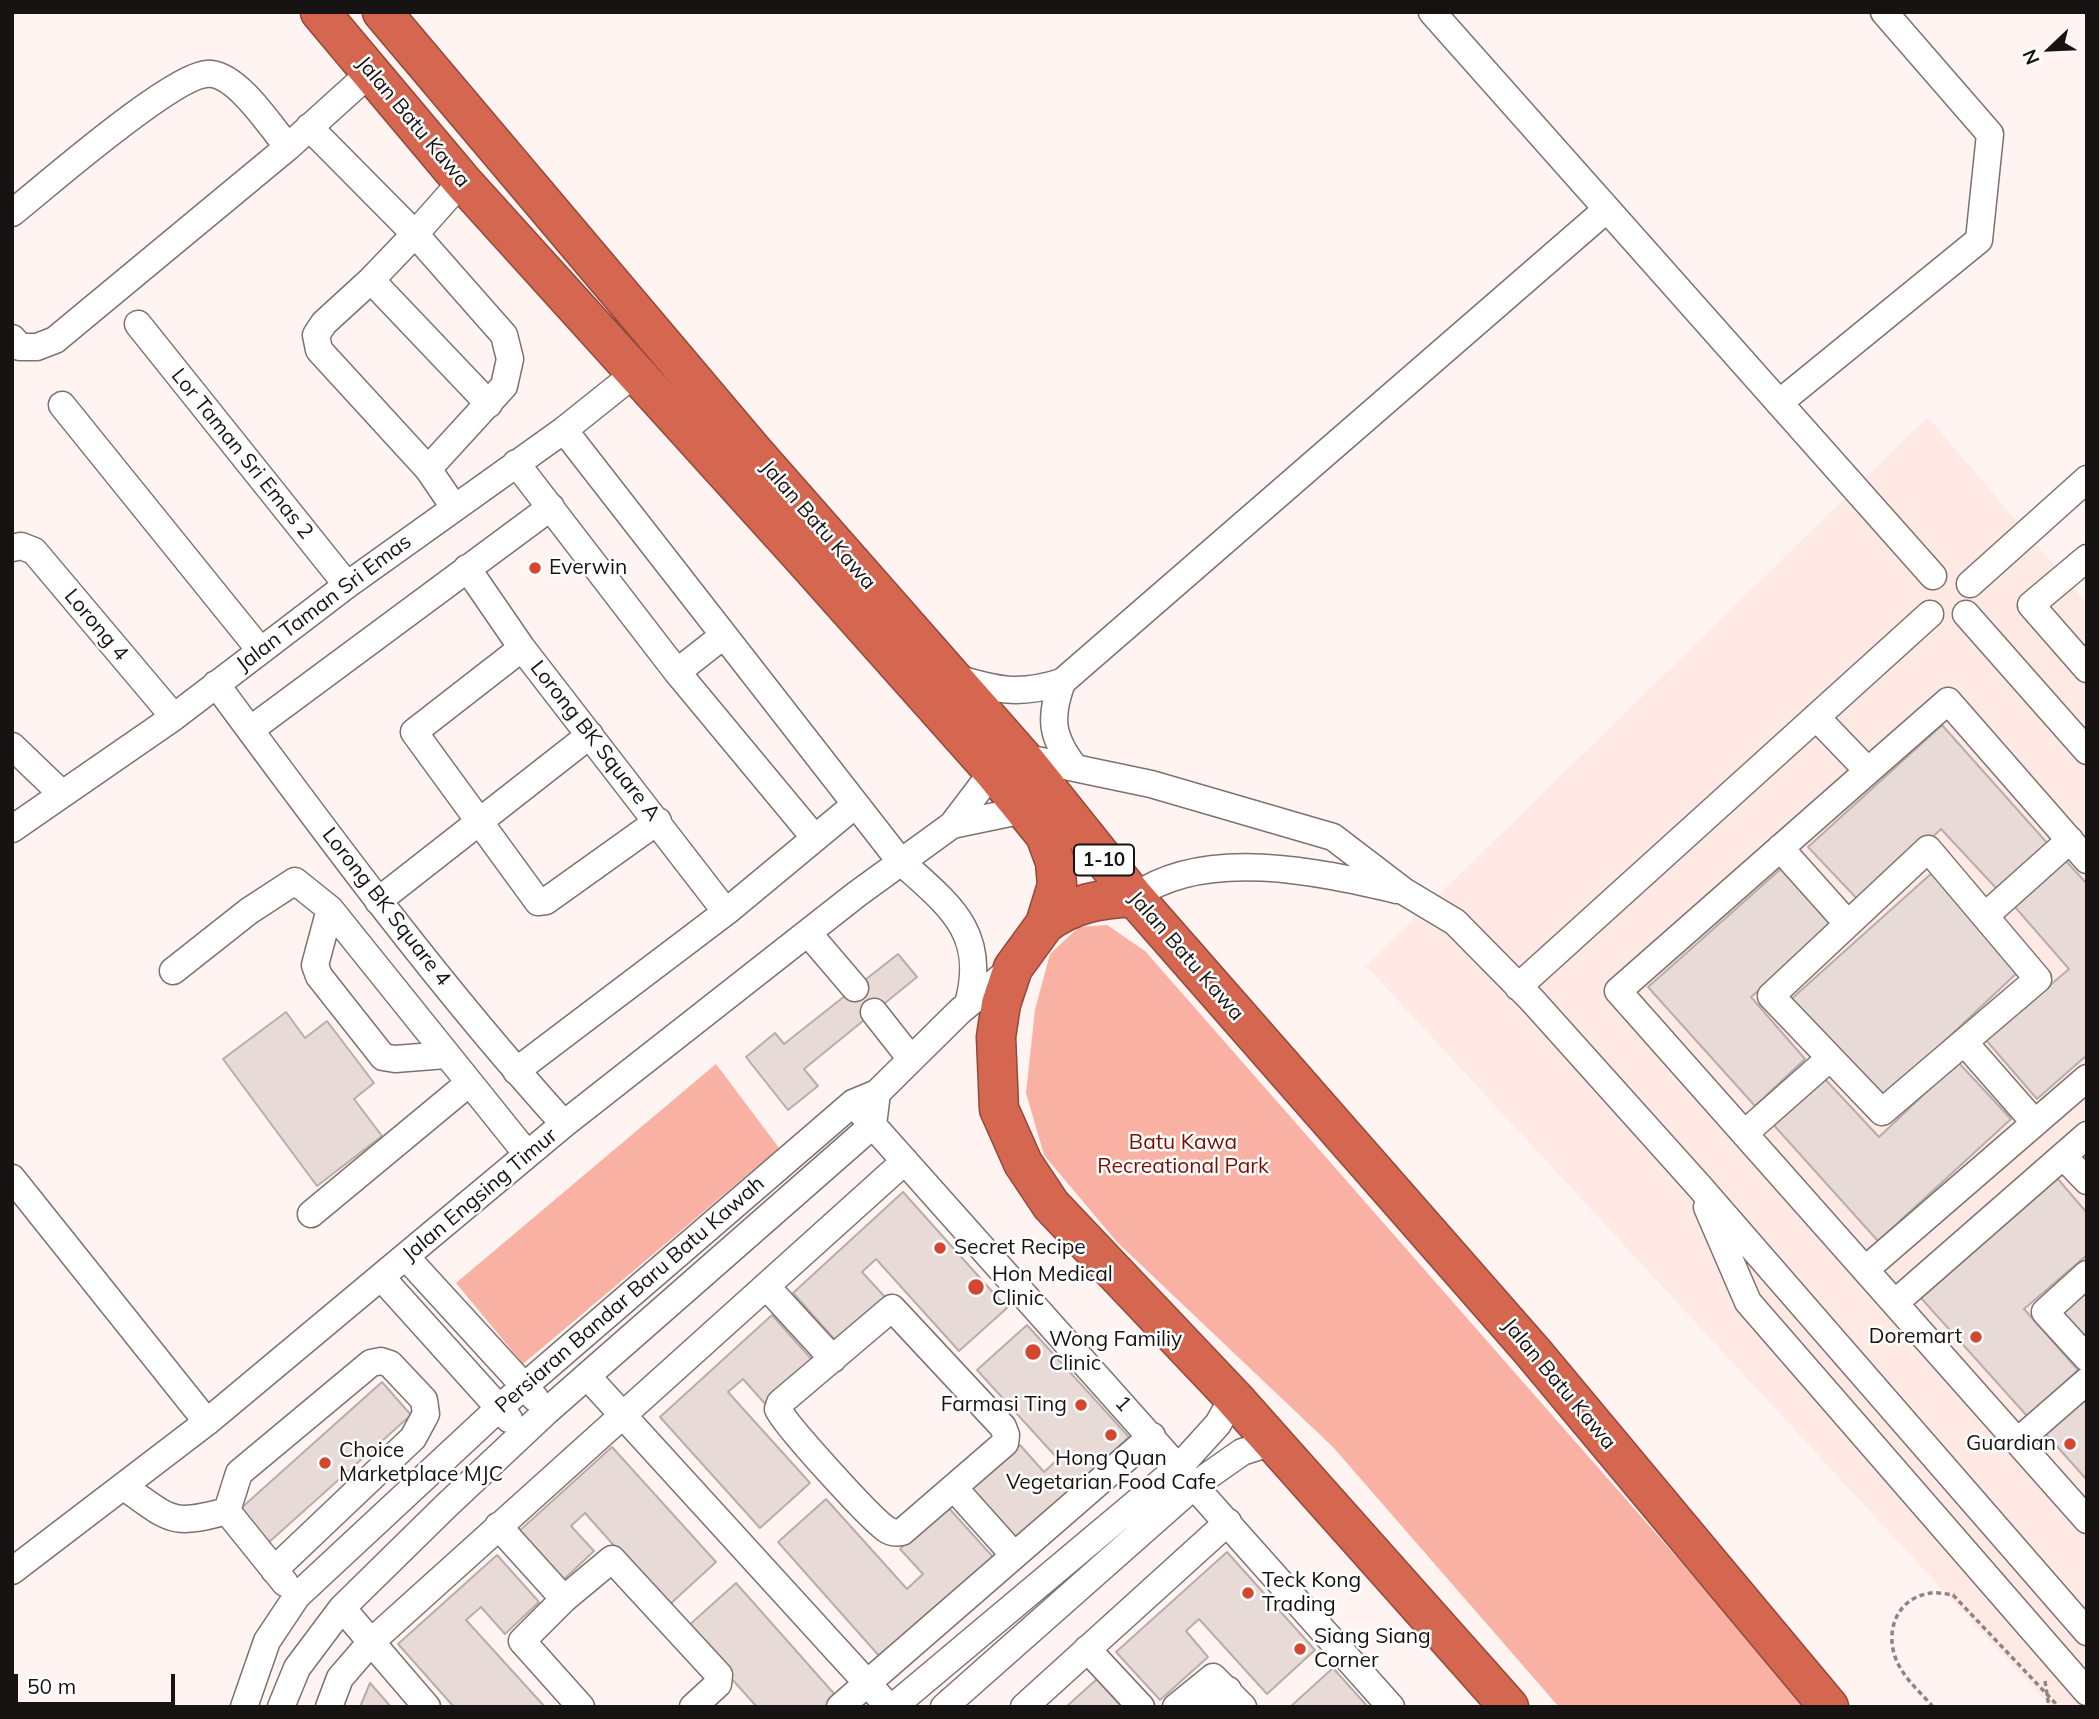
<!DOCTYPE html>
<html>
<head>
<meta charset="utf-8">
<style>
  body { margin:0 }
  #map { position:relative; width:2099px; height:1719px; overflow:hidden; background:#fff4f2; font-family:Mulish,sans-serif }
  canvas { display:block }
  .frame { position:absolute; inset:0; border:14px solid #171312; pointer-events:none }
  .north { position:absolute; left:2015px; top:14px; width:70px; height:70px; -webkit-text-stroke:5px #fff; paint-order:stroke; rotate:247deg; font-size:19px; font-weight:700; line-height:28px; text-align:center; color:#171312 }
  .north::after { content:''; display:block; margin:auto; width:24px; height:32px; background:#171312; clip-path:polygon(50% 0,100% 100%,50% 72%,0 100%) }
  .scale { position:absolute; left:14px; top:1674px; width:161px; height:32px; box-sizing:border-box; border:4px solid #171312; border-top:0; padding-left:9px; font-size:21px; line-height:24px; white-space:nowrap; color:#171312; -webkit-text-stroke:5px #fff; paint-order:stroke }
</style>
</head>
<body>
<div id="map">
<canvas width="2099" height="1719"></canvas>
<div class="frame"></div>
<div class="north">N</div>
<div class="scale">50 m</div>
</div>
<script>
const c = document.querySelector('canvas').getContext('2d');
c.lineJoin = 'round';
function paint(path, color) { c.fillStyle = color; c.fill(path, 'evenodd'); }
function trace(path, color, width, dash) { c.strokeStyle = color; c.lineWidth = width; c.lineCap = dash ? 'butt' : 'round'; c.setLineDash(dash || []); c.stroke(path); }
function write(font, color, halo, rows, align = 'center') {
  c.font = font + ' Mulish,sans-serif'; c.lineWidth = 5; c.setLineDash([]); c.textBaseline = 'middle'; c.strokeStyle = halo; c.fillStyle = color; for (const [text, x, y, turn = 0] of rows) {
    c.save(); c.translate(x, y); c.rotate((+turn || 0) * Math.PI / 180); c.textAlign = isNaN(turn) ? turn : align; if (halo) c.strokeText(text, 0, 0); c.fillText(text, 0, 0); c.restore();
  }
}
const built = new Path2D(`
  M1928,417L2087,604V1707H2051L1366,966Z`);
const green = new Path2D(`
  M1107,925L1145,951L1808,1707H1559L1333,1447L1117,1242L1044,1155L1026,1093L1035,1010L1050,954L1079,927Z
  M716,1064L779,1148L523,1364L456,1283Z`);
const building = new Path2D(`
  M1942,725L2048,844L1997,889L1941,829L1862,904L1808,847Z
  M2065,860L2087,884V1055L2037,1099L1986,1040L2069,969L2015,907Z
  M1783,867L1834,926L1751,997L1805,1059L1755,1106L1648,987Z
  M1933,872L2020,970L1881,1101L1788,1002Z
  M898,954L917,977L804,1069L818,1086L788,1110L746,1057L775,1033L784,1044Z
  M286,1012L305,1038L327,1021L374,1083L354,1099L382,1136L317,1186L223,1059Z
  M1958,1062L2011,1119L1878,1241L1771,1122L1823,1077L1879,1137Z
  M2057,1178L2087,1213V1255L2024,1309L2078,1370L2028,1417L1921,1298Z
  M903,1192L1007,1308L959,1351L876,1259L862,1272L885,1297L836,1341L793,1293Z
  M2087,1291V1340L2062,1314Z
  M772,1315L815,1363L767,1406L743,1379L728,1392L810,1483L760,1528L660,1417Z
  M1027,1325L1129,1437L1015,1540L970,1490L1020,1445L1044,1472L1058,1459L977,1370Z
  M382,1382L411,1415L268,1543L239,1510Z
  M2087,1397V1480L2045,1433Z
  M612,1447L716,1562L668,1606L585,1513L571,1526L594,1551L561,1582L517,1533Z
  M826,1499L907,1589L923,1574L900,1549L947,1506L993,1557L881,1658L778,1542Z
  M1227,1552L1315,1650L1267,1694L1199,1619L1186,1631L1208,1657L1160,1700L1116,1652Z
  M497,1555L539,1602L505,1634L481,1607L466,1620L545,1707H454L398,1644Z
  M736,1583L837,1697L826,1707H757L686,1628Z
  M1333,1668L1368,1707H1290Z
  M1097,1679L1122,1707H1066Z
  M370,1683L391,1707H360Z`);
const path = new Path2D(`
  M2045,1681L2049,1707
  M1933,1707C1923,1695 1909,1683 1901,1669C1882,1639 1893,1598 1931,1593C1938,1592 1946,1594 1953,1595L2059,1707`);
const minor = new Path2D(`
  M1432,12L1933,576
  M309,127L415,234L462,181
  M12,213C45,187 178,69 212,74C240,78 270,126 288,147
  M371,280L324,323L316,335L319,350L428,469L454,507
  M138,324L347,585
  M12,338L20,347H37L55,340L288,147L372,71
  M1779,403L1979,240L1990,134L1884,12
  M62,405L260,650
  M564,430L900,861C949,905 988,932 968,1004
  M516,463L677,672L814,837
  M428,469L504,386L510,359L504,335L415,234L371,280L489,404
  M12,548L21,546L34,551L174,717
  M2087,558L2031,605L2087,669
  M467,568L522,648L726,912
  M1970,584L2087,479
  M1966,614L2087,751
  M522,648L414,732L538,902L546,901L658,821
  M677,672L723,636
  M952,677C996,690 1018,696 1062,682L1607,209
  M1062,682C1049,718 1051,737 1075,768
  M216,684C327,834 438,985 564,1124
  M1816,717L1868,771L1618,991L2087,1520
  M250,730L551,507
  M12,746L61,793
  M1022,757L1151,784L1333,837L1405,892L1455,922L1532,1000L1699,1186L2087,1632
  M1868,771L1948,701L2087,860
  M952,825L1024,810
  M12,829L174,717L347,585L564,430L634,374
  M1780,848L1848,924
  M1928,849L2038,979L1882,1112L1771,996Z
  M1134,897C1205,846 1319,872 1397,890
  M378,901L590,735
  M330,909L315,965L319,976L383,1057L395,1059L446,1055
  M1985,916L2070,840
  M808,933L855,988
  M173,971L249,911L295,881L330,909L527,1154
  M1518,987L1930,614
  M874,1012L911,1059
  M1964,1042L2035,1123
  M516,1071L726,912L855,805
  M861,1112L1391,1707
  M1745,1133L1830,1058
  M2063,1156L2087,1181
  M12,1178L207,1422
  M1707,1207L1748,1302L2087,1692
  M311,1214L469,1083
  M406,1257L535,1398
  M1866,1269L2087,1078
  M2087,1274L2045,1312L2087,1358
  M381,1277L509,1419
  M766,1286L833,1359
  M1896,1302L2087,1135
  M892,1308L1003,1427L1006,1435L1005,1443L902,1532C896,1533 891,1533 886,1529C870,1518 785,1425 778,1409L780,1403Z
  M587,1376L889,1707
  M2018,1441L2087,1381
  M124,1487C171,1519 169,1527 227,1511
  M955,1489L1014,1555
  M227,1511L239,1473L371,1363L381,1361L390,1364L424,1400L426,1414L413,1438L274,1570
  M227,1511L285,1583
  M498,1526L564,1599
  M12,1571L207,1422L564,1124L857,894L952,825L993,771
  M342,1608L427,1707
  M1087,1649L1141,1707
  M244,1707L267,1641L297,1596L498,1409L853,1103L877,1093L960,1011L1011,969
  M281,1707L297,1668L342,1608L446,1506L547,1411L873,1125L877,1093
  M329,1707L340,1678L371,1642L905,1161
  M581,1707L522,1641L564,1599L612,1559L719,1675L718,1684L693,1707
  M840,1707L1152,1436
  M893,1707L1179,1467L1218,1424L1233,1397
  M944,1707L1195,1485L1242,1452L1273,1442
  M1024,1707L1228,1522
  M1176,1707L1213,1677L1243,1707
  M1209,1707L1228,1690`);
const highway = new Path2D(`
  M320,12L462,181L805,560L993,771L1045,835L1055,862L1057,885L1045,924L1013,968L1001,1004L996,1037L999,1109L1023,1163L1051,1205L1233,1397L1509,1707
  M382,12L753,451L1022,757L1134,897L1532,1351L1829,1707
  M1045,924C1073,903 1100,899 1134,897`);
const markers = [
  [535,568,7,"#d3472e"],
  [940,1248,7,"#d3472e"],
  [976,1287,9,"#d3472e"],
  [1976,1337,7,"#d3472e"],
  [1033,1352,9,"#d3472e"],
  [1081,1405,7,"#d3472e"],
  [1111,1435,7,"#d3472e"],
  [2070,1444,7,"#d3472e"],
  [325,1463,7,"#d3472e"],
  [1248,1593,7,"#d3472e"],
  [1300,1649,7,"#d3472e"]
];
const shields = [
  [1104,860,60]
];
const shieldNames = [
  ["1-10",1104,860]
];
const streetNames = [
  ["Jalan Batu Kawa",413,122,50],
  ["Lor Taman Sri Emas 2",242,454,51],
  ["Jalan Batu Kawa",818,525,49],
  ["Jalan Taman Sri Emas",324,603,-37],
  ["Lorong 4",96,625,50],
  ["Lorong BK Square A",595,741,52],
  ["Lorong BK Square 4",386,907,52],
  ["Jalan Batu Kawa",1186,956,49],
  ["Jalan Engsing Timur",480,1195,-40],
  ["Persiaran Bandar Baru Batu Kawah",630,1295,-41],
  ["Jalan Batu Kawa",1559,1384,50],
  ["1",1123,1404,48]
];
const poiNames = [
  ["Everwin",549,568],
  ["Secret Recipe",954,1248],
  ["Hon Medical",992,1275],
  ["Clinic",992,1299],
  ["Doremart",1962,1337,"right"],
  ["Wong Familiy",1049,1340],
  ["Clinic",1049,1364],
  ["Farmasi Ting",1067,1405,"right"],
  ["Guardian",2056,1444,"right"],
  ["Choice",339,1451],
  ["Marketplace MJC",339,1475],
  ["Hong Quan",1111,1459,"center"],
  ["Vegetarian Food Cafe",1111,1483,"center"],
  ["Teck Kong",1262,1581],
  ["Trading",1262,1605],
  ["Siang Siang",1314,1637],
  ["Corner",1314,1661]
];
const parkNames = [
  ["Batu Kawa",1183,1143],
  ["Recreational Park",1183,1167]
];
paint(built, '#ffe9e5');
paint(green, '#f8b1a2');
paint(building, '#e7dad7');
trace(building, '#b9adaa', 2);
trace(minor, '#7d726f', 29);
trace(highway, '#92493a', 41);
trace(path, '#8c8583', 3.5, [5, 3.5]);
trace(minor, '#fff', 26);
trace(highway, '#d56650', 38);
for (const [x, y, r, color] of markers) { const dot = new Path2D(); dot.arc(x, y, r, 0, 2 * Math.PI); c.fillStyle = color; c.fill(dot); trace(dot, '#fff', 2.5); }
for (const [x, y, w] of shields) { const box = new Path2D(); box.roundRect(x - w / 2, y - 15.5, w, 31, 5); c.fillStyle = '#fff'; c.fill(box); trace(box, '#171312', 2); }
write('bold 19px', '#171312', null, shieldNames);
write('21px', '#171312', '#fff', streetNames);
write('21px', '#171312', '#fff', poiNames, 'left');
write('21px', '#780d00', '#fff', parkNames);
</script>
</body>
</html>
